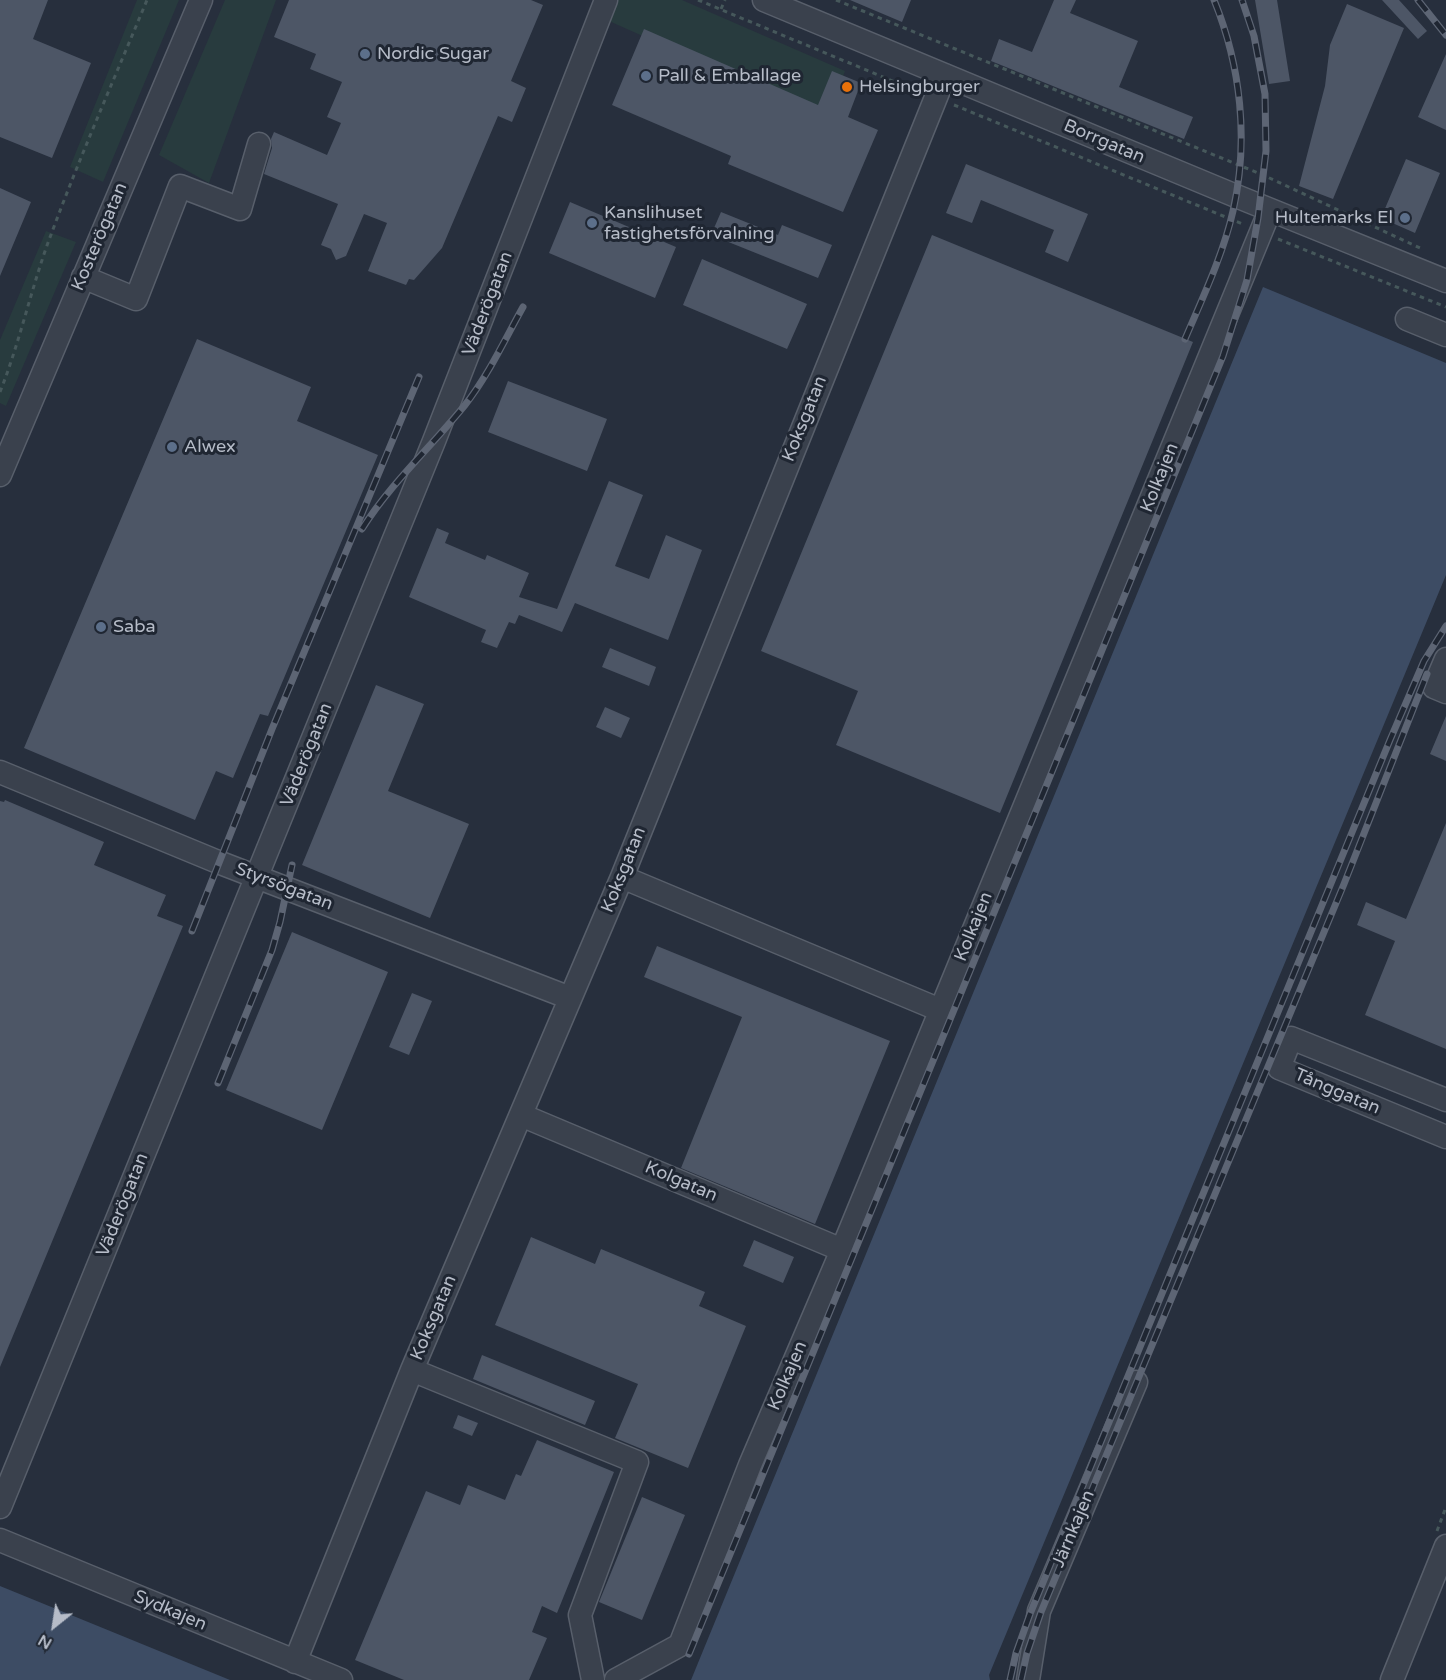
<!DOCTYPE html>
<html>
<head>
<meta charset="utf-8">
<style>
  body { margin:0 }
  #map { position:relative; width:1446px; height:1680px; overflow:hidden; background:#272f3d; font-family:"Varela Round",sans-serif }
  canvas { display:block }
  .north { position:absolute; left:24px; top:1596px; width:60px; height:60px; -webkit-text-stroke:4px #1f2632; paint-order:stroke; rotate:210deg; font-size:16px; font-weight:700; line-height:24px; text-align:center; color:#b6bcc8 }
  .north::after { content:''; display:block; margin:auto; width:21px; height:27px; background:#b6bcc8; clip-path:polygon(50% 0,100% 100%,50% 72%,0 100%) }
</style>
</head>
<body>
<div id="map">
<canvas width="1446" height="1680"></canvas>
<div class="north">N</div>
</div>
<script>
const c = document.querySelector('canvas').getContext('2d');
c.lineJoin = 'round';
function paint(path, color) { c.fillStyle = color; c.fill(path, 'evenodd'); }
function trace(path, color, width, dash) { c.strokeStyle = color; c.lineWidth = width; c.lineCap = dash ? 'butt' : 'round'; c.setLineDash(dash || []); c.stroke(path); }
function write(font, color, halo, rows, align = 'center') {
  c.font = font + ' "Varela Round",sans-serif'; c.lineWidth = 6; c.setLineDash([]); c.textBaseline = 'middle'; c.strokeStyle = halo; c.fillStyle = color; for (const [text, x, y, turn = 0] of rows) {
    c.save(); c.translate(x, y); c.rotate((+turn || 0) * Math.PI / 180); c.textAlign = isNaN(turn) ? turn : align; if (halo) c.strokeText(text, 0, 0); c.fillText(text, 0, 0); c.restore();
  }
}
const green = new Path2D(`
  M137,0H179L103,182L70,167Z
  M225,0H276L209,183L159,155Z
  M618,0H682L845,71L827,118L609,21Z
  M46,231L76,242L6,406L0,403V340Z`);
const water = new Path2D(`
  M1263,287L1446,363V575L989,1675L990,1680H691Z
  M0,1586L230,1680H0Z`);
const building = new Path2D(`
  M0,0H48L33,39L91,63L52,158L0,137Z
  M289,0H531L543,5L511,81L526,88L512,122L498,116L442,248L414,280L409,279L406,285L368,271L387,223L364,214L346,256L336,260L331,249L321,245L338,204L264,174L272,148L271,139L274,132L327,155L341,123L327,117L342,82L310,69L316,54L274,37Z
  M850,0H911L902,22Z
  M1054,0H1076L1070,13L1138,41L1119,87L1193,117L1184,139L991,61L999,39L1032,52Z
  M1255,0H1277L1290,81L1269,84Z
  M1382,0H1399L1427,31L1418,39Z
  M1347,4L1404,28L1333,199L1299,186L1325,86L1330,45Z
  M644,29L818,105L832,71L861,83L848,117L878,130L843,212L728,164L731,156L612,105Z
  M1446,54V130L1418,117Z
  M1406,159L1440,173L1415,233L1381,218Z
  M966,164L1088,214L1068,262L1045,252L1054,230L981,200L972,223L946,213Z
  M0,188L31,202L0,276Z
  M570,202L676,247L655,298L549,253Z
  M721,212L778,235L782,225L832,245L818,278L711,235Z
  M932,235L1193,342L1000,813L836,745L858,691L761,651Z
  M702,259L807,304L787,349L683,305Z
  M197,339L311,387L297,421L378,455L268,716L260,714L233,778L216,771L195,820L24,748Z
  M508,381L607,419L587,471L488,432Z
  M609,481L643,495L615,566L649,579L666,535L702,550L668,640L575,603L562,632L519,615L515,624L509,622L497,648L481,642L486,630L409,597L437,528L449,533L445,543L485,560L487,555L529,573L519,597L557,609Z
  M610,648L656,667L649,686L602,667Z
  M376,685L424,704L388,791L469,824L430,918L302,865Z
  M605,707L630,718L621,738L596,727Z
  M1446,716V761L1430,754Z
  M5,800L104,842L94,865L166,895L157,916L183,926L0,1367V801L4,802Z
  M1446,823V1049L1365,1015L1395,941L1357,925L1366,902L1406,919Z
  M292,932L388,972L322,1130L226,1090Z
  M657,946L890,1041L815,1224L681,1168L742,1017L644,977Z
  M412,993L432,1001L409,1055L389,1047Z
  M531,1237L595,1264L601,1249L705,1292L699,1306L746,1326L688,1468L615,1438L638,1384L495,1325Z
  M754,1240L794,1257L783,1283L743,1266Z
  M482,1355L595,1401L585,1425L473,1379Z
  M458,1415L478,1423L472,1436L453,1428Z
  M537,1440L614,1472L557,1613L542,1606L532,1632L547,1638L529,1680H404L355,1660L426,1491L460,1505L468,1485L505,1500L516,1474L521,1476Z
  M642,1497L685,1515L642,1620L599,1602Z`);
const path = new Path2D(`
  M698,0L919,92
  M836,0L1263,175L1420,248
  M721,9L725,0
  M954,105L1245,225
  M1278,239L1446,307
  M0,392C21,339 32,284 52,232C81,154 115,77 147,0
  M1437,1531L1446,1507`);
const minor = new Path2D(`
  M764,0L1236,196L1446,281
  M83,277L136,299L180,186L240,209L259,144
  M1407,319L1446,335
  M0,475L201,0
  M1446,659L1434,687L1446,692
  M0,772L218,862L570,998
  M622,877L940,1010
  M1446,1100L1291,1038L1279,1068L1446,1137
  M521,1115L842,1250
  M412,1370L637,1462L580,1615L593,1680
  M0,1507L434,441L606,0
  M0,1540L341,1680
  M295,1662L412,1370L622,877L945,75
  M616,1680L680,1645L750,1465L842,1250L1270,210
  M1028,1680L1039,1611L1136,1382
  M1392,1680L1446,1546`);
const rail = new Path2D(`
  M1418,0L1446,35
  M1185,339C1203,297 1223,255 1233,211C1249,141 1241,66 1214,0
  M362,529C391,483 431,447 465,405C488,376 505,339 523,307
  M192,931L272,729L419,377
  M218,1083L272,950L280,922L292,865
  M689,1654L1223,356L1247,280L1258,218L1266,151L1265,94L1254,36L1242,0
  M1010,1680L1016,1653L1030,1614L1390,740L1424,661L1446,626
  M1021,1680L1027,1653L1041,1612L1344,884L1427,674`);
const markers = [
  [365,54,6,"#5c6f8a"],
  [646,76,6,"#5c6f8a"],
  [847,87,6,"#e8710a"],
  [1405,218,6,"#5c6f8a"],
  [592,223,6,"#5c6f8a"],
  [172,447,6,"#5c6f8a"],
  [101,627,6,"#5c6f8a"]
];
const poiNames = [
  ["Nordic Sugar",377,54],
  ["Pall & Emballage",658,76],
  ["Helsingburger",859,87],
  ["Kanslihuset",604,213],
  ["fastighetsförvalning",604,234],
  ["Hultemarks El",1393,218,"right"],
  ["Alwex",184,447],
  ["Saba",113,627]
];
const streetNames = [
  ["Borrgatan",1104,142,23],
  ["Kosterögatan",100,237,-67],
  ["Väderögatan",488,304,-69],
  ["Koksgatan",805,419,-68],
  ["Kolkajen",1160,478,-68],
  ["Väderögatan",307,755,-68],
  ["Koksgatan",624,870,-68],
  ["Styrsögatan",284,887,21],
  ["Kolkajen",974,927,-68],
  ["Tånggatan",1337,1092,23],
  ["Kolgatan",681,1182,23],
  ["Väderögatan",123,1205,-68],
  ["Koksgatan",434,1318,-67],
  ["Kolkajen",788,1376,-67],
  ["Järnkajen",1074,1529,-67],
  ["Sydkajen",170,1611,23]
];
paint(green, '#283b3e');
paint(water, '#3d4c64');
paint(building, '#4d5666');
trace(minor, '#585f6b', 25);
trace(path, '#46585b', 3, [4.5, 4.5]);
trace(minor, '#3a414d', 22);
trace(rail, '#5d6574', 7);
trace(rail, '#1f2632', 4.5, [14]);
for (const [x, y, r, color] of markers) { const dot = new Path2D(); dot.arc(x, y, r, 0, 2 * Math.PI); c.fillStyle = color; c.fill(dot); trace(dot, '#1f2632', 2); }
write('18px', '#b6bcc8', '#1f2632', poiNames, 'left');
write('18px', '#b6bcc8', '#1f2632', streetNames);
</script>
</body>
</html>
